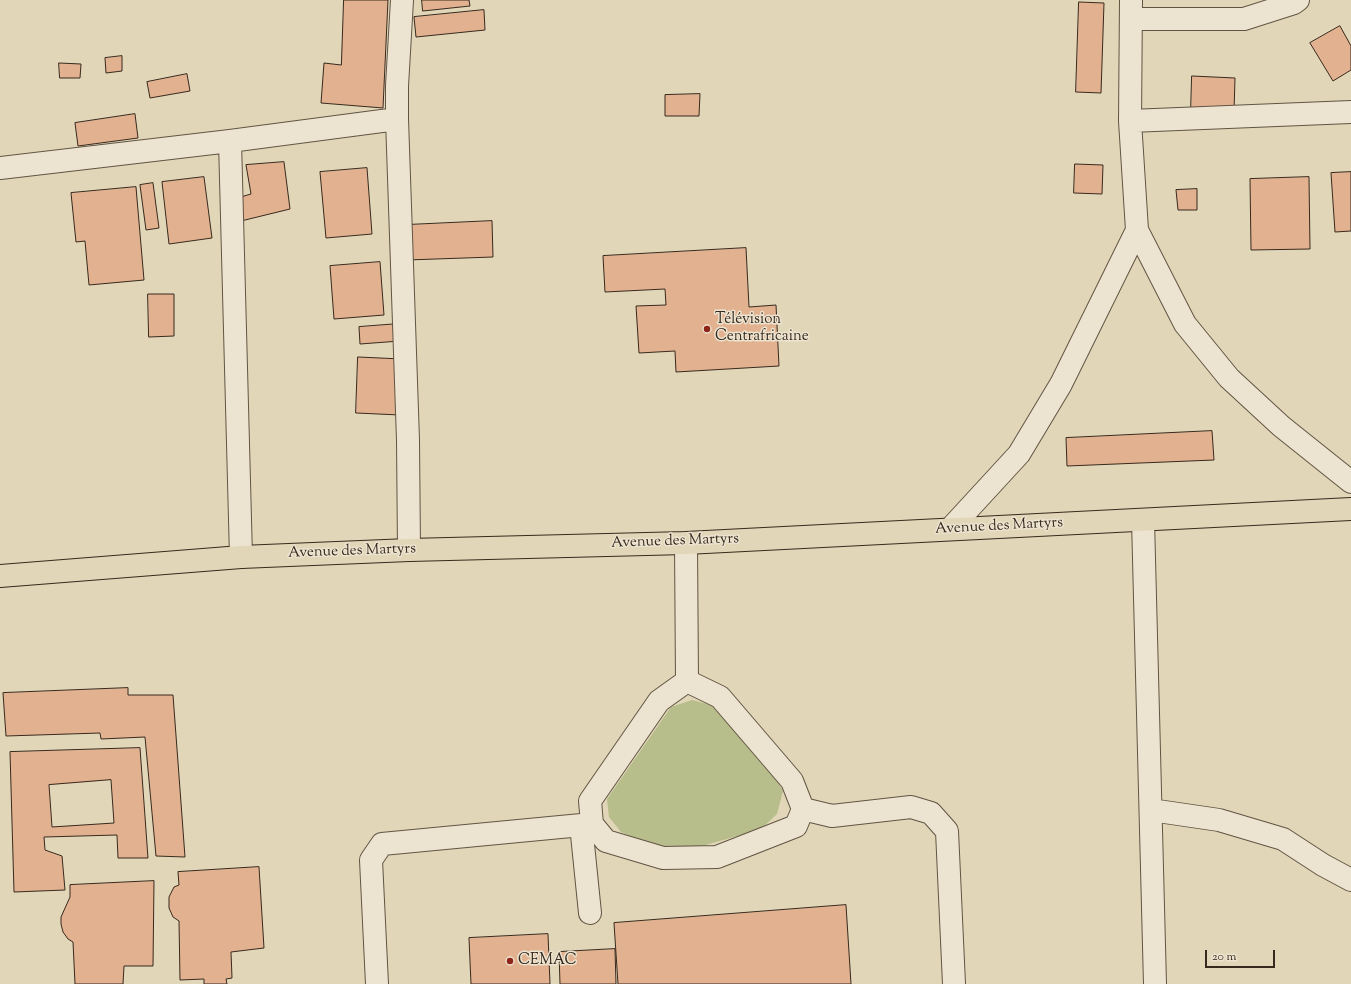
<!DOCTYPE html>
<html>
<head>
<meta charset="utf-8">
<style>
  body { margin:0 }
  #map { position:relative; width:1351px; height:984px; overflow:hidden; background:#e1d6b7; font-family:"Sorts Mill Goudy",serif }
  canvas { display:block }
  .scale { position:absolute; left:1205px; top:950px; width:70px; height:18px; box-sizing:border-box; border:2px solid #38291e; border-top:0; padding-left:5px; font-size:12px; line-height:14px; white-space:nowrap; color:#38291e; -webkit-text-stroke:3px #ece4d0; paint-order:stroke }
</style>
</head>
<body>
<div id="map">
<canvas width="1351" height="984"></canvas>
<div class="scale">20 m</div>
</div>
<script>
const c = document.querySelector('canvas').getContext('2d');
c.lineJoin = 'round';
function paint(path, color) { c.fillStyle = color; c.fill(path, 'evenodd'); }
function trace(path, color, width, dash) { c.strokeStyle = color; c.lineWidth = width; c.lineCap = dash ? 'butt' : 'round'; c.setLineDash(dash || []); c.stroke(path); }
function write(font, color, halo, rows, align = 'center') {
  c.font = font + ' "Sorts Mill Goudy",serif'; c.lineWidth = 3; c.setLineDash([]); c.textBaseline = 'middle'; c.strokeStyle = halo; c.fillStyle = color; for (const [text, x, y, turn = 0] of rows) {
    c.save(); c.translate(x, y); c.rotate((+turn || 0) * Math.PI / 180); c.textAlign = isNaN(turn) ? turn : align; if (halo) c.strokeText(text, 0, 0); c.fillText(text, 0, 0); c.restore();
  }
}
const green = new Path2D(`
  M692,700L712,705L777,780L783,791L777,814L761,829L699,847L654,846L621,832L609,817L607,799L671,707Z`);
const building = new Path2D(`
  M344,0H388L383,108L321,103L324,63L341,65Z
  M422,0H469L470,6L423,11Z
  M1079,2L1104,3L1101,93L1076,92Z
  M484,10L485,30L416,37L414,17Z
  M1340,26L1351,46V70L1333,81L1310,43Z
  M122,56V71L106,73L105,58Z
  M59,63L81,64L80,78H60Z
  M187,74L190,91L150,98L147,82Z
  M1192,76L1235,78L1234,112L1191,111Z
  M700,94L699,116H665V95Z
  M135,114L138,138L78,146L75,123Z
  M284,162L290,209L241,221L237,198L251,194L246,165Z
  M1075,164L1103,165L1102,194L1074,193Z
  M367,168L372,234L326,238L320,172Z
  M1351,172V231L1335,232L1331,173Z
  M204,177L212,238L169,244L162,182Z
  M1309,177L1310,249L1251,250L1250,179Z
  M153,183L159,228L146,230L140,185Z
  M136,187L144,280L89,285L85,241L76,242L71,193Z
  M1197,189V210H1178L1176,190Z
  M492,221L493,257L407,260L406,225Z
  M746,248L749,307L776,305L779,366L676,372L675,351L639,353L636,306L666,305L665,289L605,292L603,256Z
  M380,262L384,315L334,319L330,266Z
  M148,294H174V336L149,337Z
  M398,324L400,341L360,344L359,327Z
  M358,357L402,359L400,415L356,413Z
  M1212,431L1214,460L1067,466L1066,438Z
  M128,688V695H173L185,857L156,856L145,737L101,739L100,733L6,736L3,693Z
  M140,748L148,858H118L117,835L44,837L45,850L62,856L65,890L14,892L10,752ZM111,780L114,823L52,827L49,785Z
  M259,867L264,948L231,952L232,978L226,979L227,984H204V979L180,980L179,921L173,917L169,908V897L174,887L179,885L178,872Z
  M154,881L153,966H124L123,984H75L73,942L68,939L63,932L61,924V917L70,897V885Z
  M846,905L851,984H618L614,923Z
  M548,934L550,984H471L469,938Z
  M615,949L616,984H560L559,952Z`);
const minor = new Path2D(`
  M402,0L397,86V119L408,440L409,550
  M1131,0L1130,121L1137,230L1185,324L1229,378L1281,426L1351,482
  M1132,19H1244L1294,3L1298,0
  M1130,121L1351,112
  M230,141L241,557
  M0,168L230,141L397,119
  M1143,520L1155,984
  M950,529L1019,454L1061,384L1137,230
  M686,543L687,681
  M687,681L720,697L792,781L803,809L796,826L717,857L663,858L606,841L592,824L590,801L659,701Z
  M803,809L832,816L911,807L931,813L947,831L954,984
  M1151,810L1219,820L1283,839L1323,865L1351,880
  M581,825L590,913
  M377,984L371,860L382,844L592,824`);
const major = new Path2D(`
  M0,576L241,557L409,550L686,543L1351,509`);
const markers = [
  [707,329,4,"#8f2418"],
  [510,961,4,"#8f2418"]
];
const poiNames = [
  ["Télévision",715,320],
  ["Centrafricaine",715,337],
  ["CEMAC",518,961]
];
const streetNames = [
  ["Avenue des Martyrs",999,527,-3],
  ["Avenue des Martyrs",675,542,-2],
  ["Avenue des Martyrs",352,552,-2]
];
paint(green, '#b7bd8b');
paint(building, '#e2b18f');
trace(building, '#38291e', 1);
trace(minor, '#625444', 24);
trace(major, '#38291e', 24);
trace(minor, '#ece4d0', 22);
trace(major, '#e1d6b7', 22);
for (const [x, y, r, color] of markers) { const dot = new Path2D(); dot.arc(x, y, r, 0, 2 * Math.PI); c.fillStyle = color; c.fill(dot); trace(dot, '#ece4d0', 1.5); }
write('15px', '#38291e', '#ece4d0', poiNames, 'left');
write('15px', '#38291e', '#ece4d0', streetNames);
</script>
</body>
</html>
